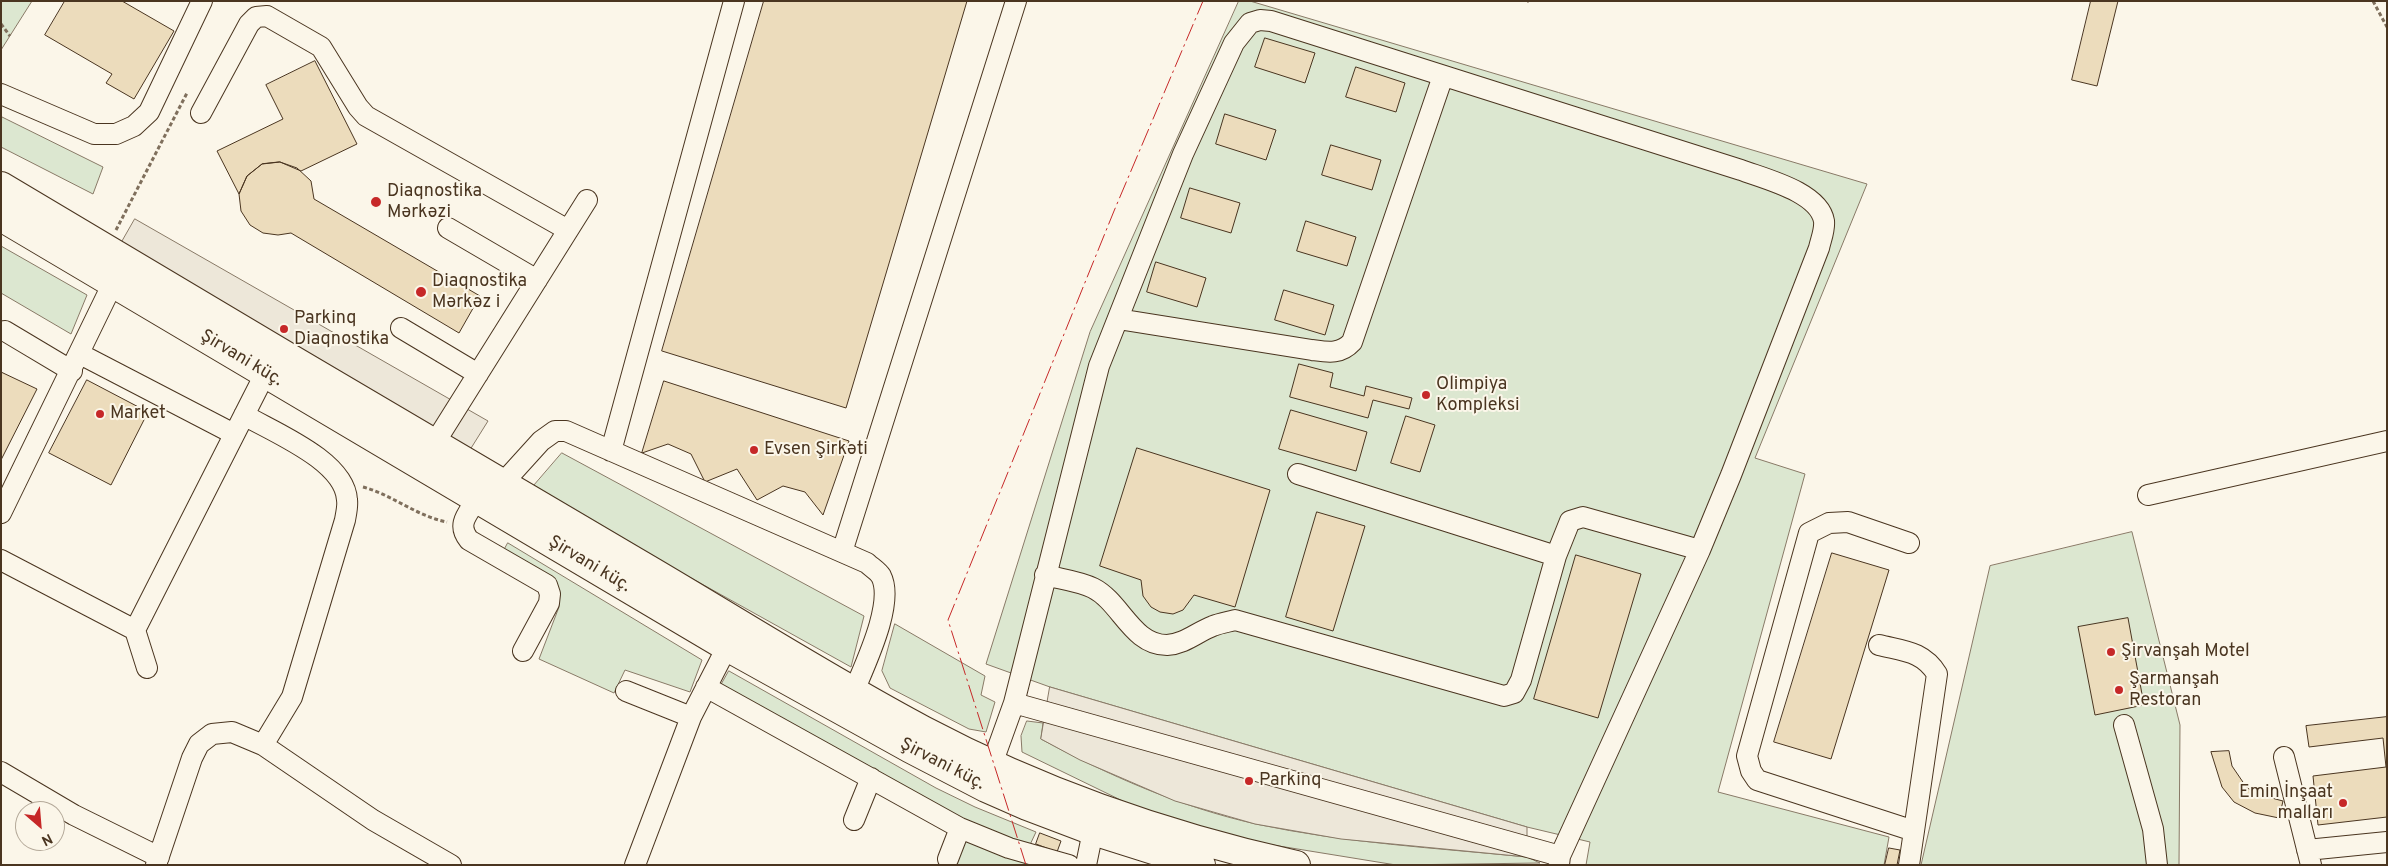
<!DOCTYPE html>
<html>
<head>
<meta charset="utf-8">
<style>
  body { margin:0 }
  #map { position:relative; width:2388px; height:866px; overflow:hidden; background:#fbf6e9; font-family:Overpass,sans-serif }
  canvas { display:block }
  .frame { position:absolute; inset:0; border:2px solid #4a3520; pointer-events:none }
  .north { position:absolute; left:15px; top:801px; width:50px; height:50px; box-sizing:border-box; background:#fbf6e9; border:1px solid #b4a999; border-radius:50%; rotate:153deg; font-size:14px; font-weight:700; line-height:20px; text-align:center; color:#4a3520 }
  .north::after { content:''; display:block; margin:auto; width:18px; height:22px; background:#c62828; clip-path:polygon(50% 0,100% 100%,50% 72%,0 100%) }
</style>
</head>
<body>
<div id="map">
<canvas width="2388" height="866"></canvas>
<div class="frame"></div>
<div class="north">N</div>
</div>
<script>
const c = document.querySelector('canvas').getContext('2d');
c.lineJoin = 'round';
function paint(path, color) { c.fillStyle = color; c.fill(path, 'evenodd'); }
function trace(path, color, width, dash) { c.strokeStyle = color; c.lineWidth = width; c.lineCap = dash ? 'butt' : 'round'; c.setLineDash(dash || []); c.stroke(path); }
function write(font, color, halo, rows, align = 'center') {
  c.font = font + ' Overpass,sans-serif'; c.lineWidth = 4; c.setLineDash([]); c.textBaseline = 'middle'; c.strokeStyle = halo; c.fillStyle = color; for (const [text, x, y, turn = 0] of rows) {
    c.save(); c.translate(x, y); c.rotate((+turn || 0) * Math.PI / 180); c.textAlign = isNaN(turn) ? turn : align; if (halo) c.strokeText(text, 0, 0); c.fillText(text, 0, 0); c.restore();
  }
}
const green = new Path2D(`
  M1,1H32L1,50Z
  M1239,1H1250L1867,184L1755,458L1805,474L1718,792L1889,837L1884,865H1586L1590,842L1527,827L1050,687L986,664L1090,332Z
  M2,117L103,167L93,194L1,147Z
  M1,246L87,295L71,334L1,293Z
  M562,453L864,616L851,667L531,489Z
  M2132,532L2180,725L2179,865H1921L1990,566Z
  M508,543L702,660L690,692L625,670L614,693L539,659L559,607V593L502,554Z
  M895,624L985,676L981,695L995,702L986,732L969,729L890,688L882,671Z
  M729,671L936,788L975,807L1036,832L1028,849L970,826L720,687Z
  M1027,721L1043,723L1041,739C1108,775 1180,807 1256,824C1345,843 1436,848 1527,857L1540,863L1396,865L1242,840L1135,807L1022,752L1021,736Z
  M965,837L1044,865H955Z`);
const parking = new Path2D(`
  M135,219L488,421L463,461L115,254Z
  M1050,687L1527,827V857L1341,839L1255,824L1175,801L1080,760L1041,739Z`);
const building = new Path2D(`
  M65,1H122L174,31L134,99L106,83L112,74L45,35Z
  M764,1H967L846,408L662,351Z
  M2091,1H2118L2097,86L2072,80Z
  M1265,38L1315,53L1305,83L1255,67Z
  M315,61L357,144L301,171L280,162L262,164L247,176L239,194L217,151L283,119L266,85Z
  M1356,67L1405,83L1396,112L1346,97Z
  M1225,114L1276,130L1266,160L1216,144Z
  M1331,145L1381,160L1372,190L1322,175Z
  M280,162L297,168L311,181L314,199L480,296L459,333L291,233L278,235L263,233L250,225L241,211L239,194L247,176L262,164Z
  M1190,188L1240,203L1231,233L1181,218Z
  M1306,221L1356,237L1347,266L1297,251Z
  M1156,262L1206,278L1197,307L1147,292Z
  M1284,290L1334,305L1325,335L1275,320Z
  M1299,364L1333,373L1330,387L1364,396L1366,386L1412,398L1409,409L1373,400L1368,418L1290,397Z
  M1,372L37,389L1,460Z
  M87,380L148,412L111,485L49,453Z
  M664,381L849,441L823,515L805,492L783,486L757,500L737,469L705,482L691,454L668,444L642,453Z
  M1291,410L1367,432L1356,471L1279,449Z
  M1406,416L1435,425L1420,472L1391,463Z
  M1137,448L1270,490L1235,607L1194,595L1183,610L1173,614L1160,612L1151,607L1143,596L1141,580L1100,566Z
  M1317,512L1365,526L1333,631L1286,617Z
  M1832,553L1889,570L1831,759L1774,742Z
  M1576,555L1641,574L1598,718L1534,699Z
  M2128,618L2144,705L2095,715L2078,627Z
  M2387,717V817L2318,825L2313,776L2386,767L2383,738L2309,747L2306,726Z
  M2229,751L2232,766L2247,788L2264,796L2283,801L2279,818L2255,813L2234,802L2222,787L2211,752Z
  M1040,833L1061,841L1057,852L1036,844Z
  M1889,848L1900,850L1897,865H1885Z`);
const path = new Path2D(`
  M1528,1L1529,2
  M2373,1L2387,27
  M1,24L10,36
  M116,230L187,93
  M363,487C393,495 416,516 447,522`);
const minor = new Path2D(`
  M1,94L94,134H116L134,126L149,112L202,1
  M201,113L249,24L256,17L267,16L321,47L358,107L366,116L568,230
  M448,228L537,280
  M1118,319L1312,350C1327,352 1340,355 1352,342L1443,76
  M401,328L478,374
  M5,331L72,371
  M80,354L234,434
  M244,415C275,433 345,461 347,500C348,506 346,514 345,520L292,697L263,745
  M434,444L587,200
  M611,451L734,1
  M1298,474L1556,556
  M502,484L541,441L555,431H566L867,563C871,567 878,571 881,576C895,603 865,664 854,691
  M2148,495L2387,441
  M477,499C468,514 456,524 469,540L547,585L550,594L549,603L523,651
  M1,513L113,283
  M1909,543L1848,522L1829,523L1809,533L1747,756L1751,771L1757,780L1914,831
  M842,552L1016,1
  M1,560L135,630
  M1045,575C1060,579 1079,581 1093,588C1121,602 1132,645 1167,645C1185,644 1197,632 1213,626C1220,623 1228,622 1235,620L1504,696L1514,693L1521,680L1556,556L1570,521L1583,517L1700,550
  M1879,645C1903,651 1923,651 1937,674L1909,865
  M147,668L135,630L265,374
  M706,687L960,828L1009,848L1069,865
  M626,691L691,717
  M1014,703L1099,366L1183,154L1234,43L1250,23L1260,20L1271,21L1741,170C1765,179 1819,192 1824,221C1825,230 1821,239 1819,248L1731,475L1700,550L1560,856
  M2124,725L2153,829L2157,865
  M2284,757L2311,865
  M992,764L1014,703L1560,856L1559,865
  M1,772L74,815L159,857
  M854,820L871,778
  M2307,850L2387,842
  M948,859L960,828
  M156,865L192,758L199,744L212,734L232,732L263,745L373,820L451,865
  M635,865L691,717L727,647
  M1086,865L1093,831`);
const highway = new Path2D(`
  M1,186C212,312 424,438 636,562C732,618 825,678 923,730C1040,792 1167,836 1296,865
  M1,217L727,647L909,748L986,788L1027,806L1093,831L1201,865`);
const power = new Path2D(`
  M1026,865L948,620L1114,211L1203,1`);
const markers = [
  [376,202,6,"#c62828"],
  [421,292,6,"#c62828"],
  [284,329,5,"#c62828"],
  [1426,395,5,"#c62828"],
  [100,414,5,"#c62828"],
  [754,450,5,"#c62828"],
  [2111,652,5,"#c62828"],
  [2119,690,5,"#c62828"],
  [1249,781,5,"#c62828"],
  [2343,803,5,"#c62828"]
];
const poiNames = [
  ["Diaqnostika",387,192],
  ["Mərkəzi",387,213],
  ["Diaqnostika",432,282],
  ["Mərkəz i",432,303],
  ["Parkinq",294,319],
  ["Diaqnostika",294,340],
  ["Olimpiya",1436,385],
  ["Kompleksi",1436,406],
  ["Market",110,414],
  ["Evsen Şirkəti",764,450],
  ["Şirvanşah Motel",2121,652],
  ["Şarmanşah",2129,680],
  ["Restoran",2129,701],
  ["Parkinq",1259,781],
  ["Emin İnşaat",2333,793,"right"],
  ["malları",2333,814,"right"]
];
const streetNames = [
  ["Şirvani küç.",241,359,31],
  ["Şirvani küç.",589,565,31],
  ["Şirvani küç.",942,765,27]
];
paint(green, '#dce7d0');
trace(green, '#887966', 1);
paint(parking, '#ede7d9');
trace(parking, '#887966', 1);
paint(building, '#ecdcbc');
trace(building, '#4a3520', 1);
trace(minor, '#4a3520', 22);
trace(highway, '#4a3520', 30);
trace(path, '#7f6f5c', 3, [4, 2.5]);
trace(minor, '#fbf6e9', 20);
trace(highway, '#fbf6e9', 28);
trace(power, '#c62828', 1, [18, 4, 2.5, 4]);
for (const [x, y, r, color] of markers) { const dot = new Path2D(); dot.arc(x, y, r, 0, 2 * Math.PI); c.fillStyle = color; c.fill(dot); trace(dot, '#fbf6e9', 2); }
write('18px', '#4a3520', '#fbf6e9', poiNames, 'left');
write('18px', '#4a3520', '#fbf6e9', streetNames);
</script>
</body>
</html>
